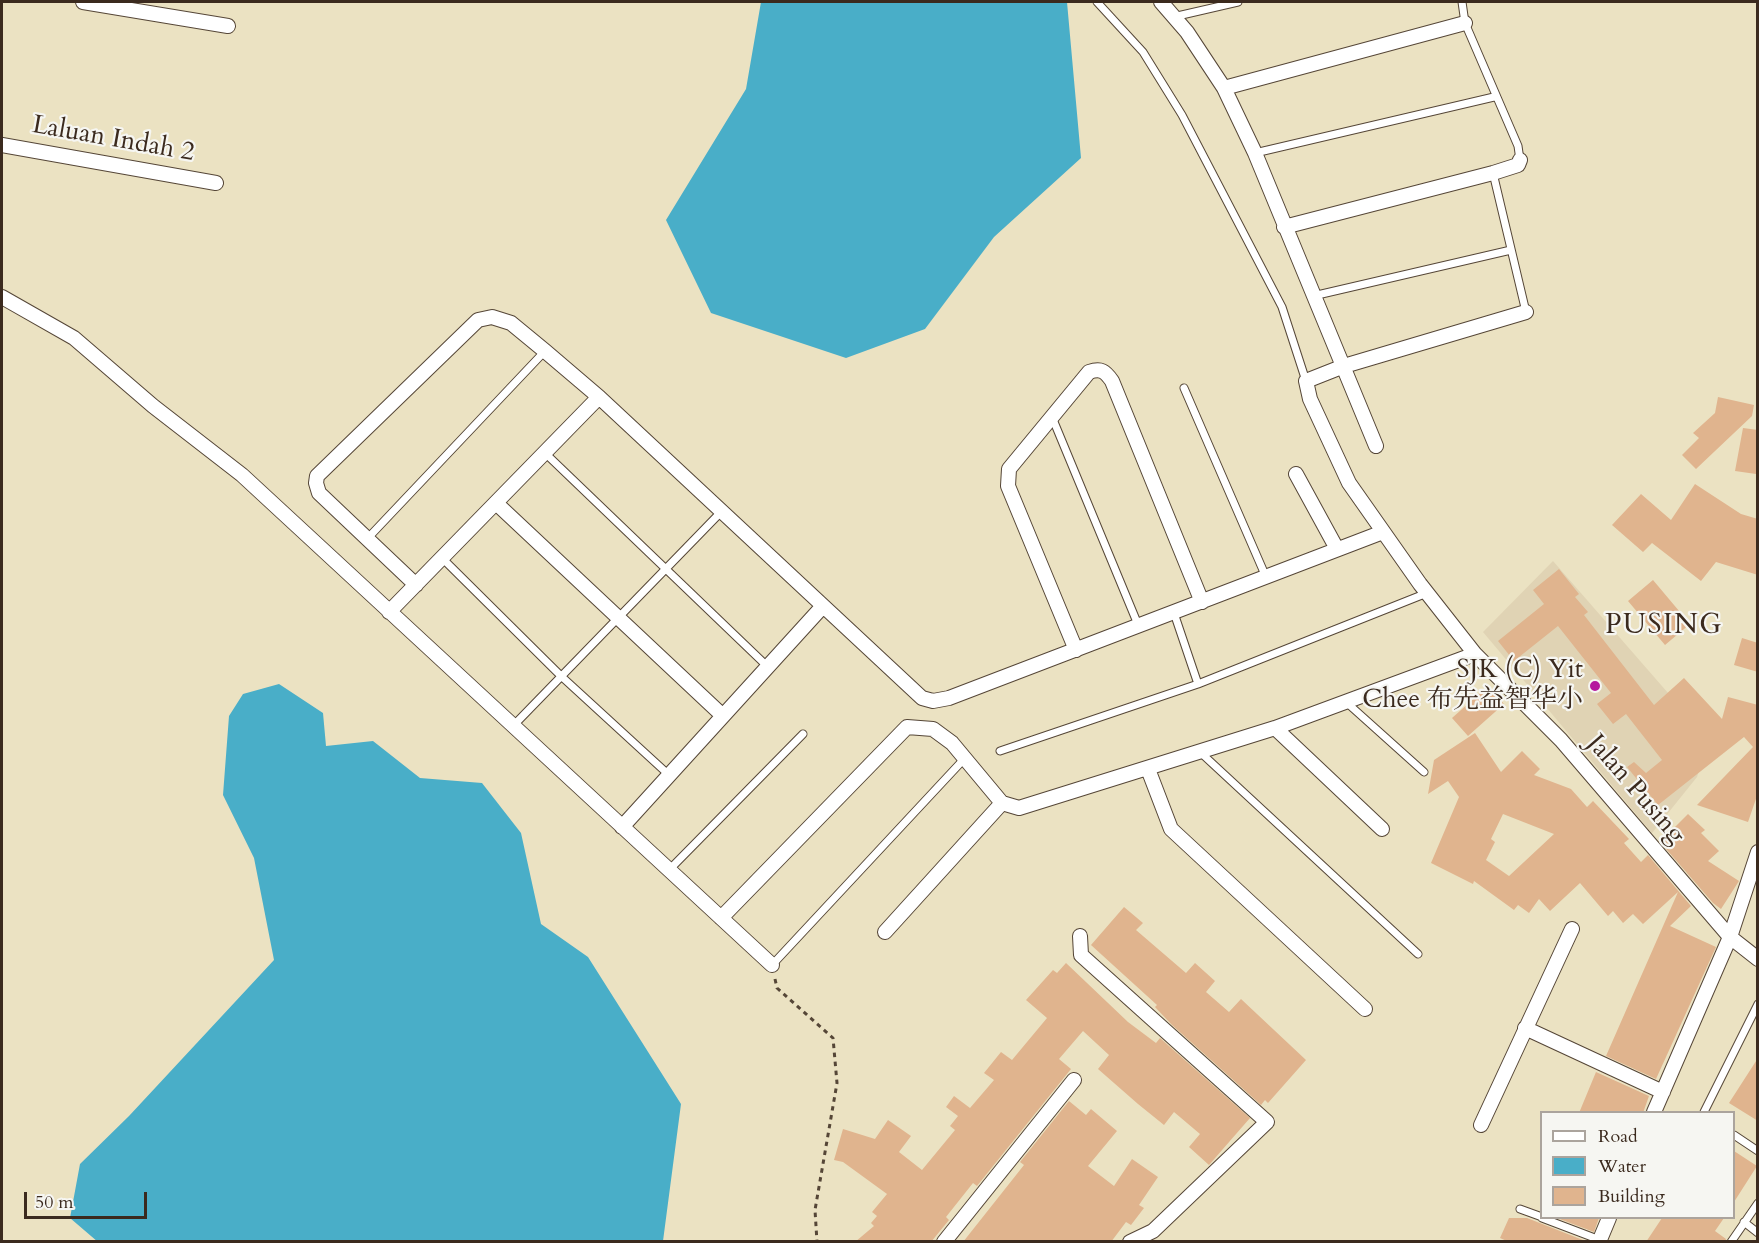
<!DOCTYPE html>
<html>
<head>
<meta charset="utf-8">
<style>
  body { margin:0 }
  #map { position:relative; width:1759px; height:1243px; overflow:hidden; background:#ebe2c2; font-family:Cardo,serif }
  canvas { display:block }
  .frame { position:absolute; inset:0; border:3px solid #3b2a1e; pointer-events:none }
  .legend { position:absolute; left:1540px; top:1111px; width:195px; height:108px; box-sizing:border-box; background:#f6f6f2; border:2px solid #aba49d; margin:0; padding:8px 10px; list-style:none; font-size:18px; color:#3b2a1e }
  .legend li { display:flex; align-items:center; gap:12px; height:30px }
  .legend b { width:30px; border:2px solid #aba49d }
  .scale { position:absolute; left:24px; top:1192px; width:123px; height:27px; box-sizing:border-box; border:3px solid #3b2a1e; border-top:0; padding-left:8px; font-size:18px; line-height:21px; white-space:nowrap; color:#3b2a1e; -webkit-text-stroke:4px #f6f6f2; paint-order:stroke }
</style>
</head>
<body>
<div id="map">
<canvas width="1759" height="1243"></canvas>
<div class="frame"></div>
<ul class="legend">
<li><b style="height:8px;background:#fff"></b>Road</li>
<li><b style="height:16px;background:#49aec8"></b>Water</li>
<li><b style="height:16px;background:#e0b48e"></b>Building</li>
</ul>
<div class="scale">50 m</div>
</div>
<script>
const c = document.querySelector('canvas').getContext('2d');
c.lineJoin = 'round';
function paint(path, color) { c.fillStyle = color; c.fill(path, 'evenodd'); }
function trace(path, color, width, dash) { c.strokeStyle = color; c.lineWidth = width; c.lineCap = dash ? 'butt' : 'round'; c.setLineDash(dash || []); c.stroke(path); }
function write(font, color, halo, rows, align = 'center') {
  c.font = font + ' Cardo,"Noto Serif SC",serif'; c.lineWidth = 4.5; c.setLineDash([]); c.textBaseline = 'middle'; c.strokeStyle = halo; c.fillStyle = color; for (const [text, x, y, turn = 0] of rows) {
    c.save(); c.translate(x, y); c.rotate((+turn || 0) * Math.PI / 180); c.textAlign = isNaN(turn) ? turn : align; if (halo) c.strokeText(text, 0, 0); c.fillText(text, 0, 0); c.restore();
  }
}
const built = new Path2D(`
  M1553,561L1709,740L1697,777L1652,833L1483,632Z`);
const water = new Path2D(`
  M761,2H1067L1081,158L994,237L925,329L846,358L711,313L666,220L746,89Z
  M279,684L323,713L326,746L373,741L420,778L482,783L521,833L541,924L588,957L681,1104L663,1241L98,1242L70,1218L80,1164L129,1116L274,960L254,858L223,795L229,716L243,694Z`);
const building = new Path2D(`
  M1718,397L1754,405L1752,416L1696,469L1682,455L1699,438L1693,433L1715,413Z
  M1743,428L1758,430L1756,474L1735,471Z
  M1695,484L1741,514L1758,519V575L1716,562L1701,581L1652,543L1643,552L1612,525L1641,494L1671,520Z
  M1559,569L1579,594L1575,597L1588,612L1584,615L1654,705L1684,678L1722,719L1728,697L1758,705V793L1748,822L1697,805L1753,747L1744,737L1658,805L1627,767L1634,762L1646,773L1662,760L1626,714L1613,724L1597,704L1611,693L1558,626L1514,661L1498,641L1544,604L1533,590Z
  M1653,580L1690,624L1665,645L1628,601Z
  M1742,638L1758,643V672L1734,665Z
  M1488,686L1504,704L1468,736L1452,718Z
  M1475,733L1501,772L1522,751L1540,769L1534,775L1571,789L1587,807L1593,801L1629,839L1624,843L1641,862L1648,855L1691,906L1670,926L1716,947L1656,1079L1606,1056L1678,892L1643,924L1633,914L1623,923L1613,911L1608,916L1580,883L1550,911L1539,899L1529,913L1518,905L1514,910L1474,881L1473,884L1431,863L1459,797L1448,781L1428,794L1434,760ZM1503,814L1554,834L1509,876L1486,860L1495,842L1491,839Z
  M1688,814L1705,830L1701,833L1719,851L1708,861L1739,881L1721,909L1713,903L1660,842Z
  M1124,907L1143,923L1136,930L1186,973L1195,963L1215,981L1206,992L1229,1012L1241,999L1306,1060L1268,1103L1265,1100L1261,1105L1172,1025L1155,1007L1157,1005L1091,945Z
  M1066,963L1128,1022L1156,1043L1160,1038L1250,1118L1209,1165L1189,1147L1200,1134L1174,1112L1164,1125L1138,1104L1098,1069L1109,1055L1083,1031L1059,1059L1071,1069L977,1186L973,1183L946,1217L949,1220L931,1242H855L874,1226L871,1223L877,1216L872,1212L887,1194L843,1162L834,1160L843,1129L875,1139L888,1120L911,1136L899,1152L922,1170L955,1130L950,1126L958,1116L946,1107L954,1096L970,1108L994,1080L984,1073L1001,1052L1012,1060L1047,1018L1026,1000L1053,970L1057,973Z
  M1758,1058V1121L1729,1103Z
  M1596,1072L1649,1096L1643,1113H1579Z
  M1069,1101L1086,1115L1091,1109L1117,1131L1088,1166L1114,1186L1132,1159L1158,1177L1139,1205L1144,1208L1131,1225L1126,1222L1111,1242H963L1024,1165L1020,1162Z
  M1734,1151L1757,1166L1734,1202Z
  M1509,1218H1527L1588,1242H1509L1500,1238Z
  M1557,1218H1599L1594,1232Z
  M1662,1218H1724L1715,1231L1726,1239L1725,1242H1646Z`);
const path = new Path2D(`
  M775,979L777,988L833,1038L837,1083L815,1210L817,1242`);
const service = new Path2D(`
  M1097,2L1143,52L1182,115L1282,307L1306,381
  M1462,2L1465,23L1518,146L1520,160
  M1173,17L1238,2
  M1255,153L1494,97
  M1493,173L1526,312
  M1313,296L1511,250
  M1184,388L1266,577
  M1052,417L1139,627
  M545,453L768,667
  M367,539L545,351
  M442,558L561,676L669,775
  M1174,613L1198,684
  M1346,702L1424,772
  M513,726L722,511
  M1000,751L1198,684L1427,593
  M1200,752L1418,954
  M669,870L803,734
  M772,965L965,758
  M1704,1112L1758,1004
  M1734,1135L1758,1151
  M1520,1209L1542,1217
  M1542,1218L1600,1240
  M1744,1222L1758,1233
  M1731,1242L1758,1203`);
const minor = new Path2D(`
  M83,2L228,26
  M1161,2L1187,32L1224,88L1255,153L1376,446
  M1224,88L1465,23
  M2,145L216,183
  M1284,227L1493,173L1518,165L1520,160
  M2,297L74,338L153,406L242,475L772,965
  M1526,312L1344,366L1306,381L1310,399L1349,483L1420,584L1475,654L1561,740L1730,937L1758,959
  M1296,474L1337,549
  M496,503L723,716
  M416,585L319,493L316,483L317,476L478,320L492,317L511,323L545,351L599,397L922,698L933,701L949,698L1383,532
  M389,612L599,397
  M1076,650L1008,486L1009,469L1089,372C1101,368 1105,371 1112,381L1202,602
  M1275,728L1382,829
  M1148,769L1171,829L1365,1009
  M622,827L823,606
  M721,918L907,727L933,729L952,743L1002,803L1019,808L1275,728L1475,654
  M885,932L1002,803
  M1080,936L1081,955L1267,1122L1153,1231L1130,1242
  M1525,1028L1663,1092
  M1654,1112L1730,937L1758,852
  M1481,1125L1572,929
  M944,1242L1074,1080
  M1599,1242L1609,1218`);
const markers = [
  [1595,686,6,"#b5179e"]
];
const streetNames = [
  ["Laluan Indah 2",113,140,10],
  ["Jalan Pusing",1635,790,49]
];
const poiNames = [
  ["SJK (C) Yit",1583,671],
  ["Chee 布先益智华小",1583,701]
];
const quarterNames = [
  ["PUSING",1664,627]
];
paint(built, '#e0d3b4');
paint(water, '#49aec8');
paint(building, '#e0b48e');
trace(service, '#554637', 9);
trace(minor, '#554637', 16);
trace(path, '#554637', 3, [4.5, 4.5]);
trace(service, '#fff', 7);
trace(minor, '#fff', 14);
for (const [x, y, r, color] of markers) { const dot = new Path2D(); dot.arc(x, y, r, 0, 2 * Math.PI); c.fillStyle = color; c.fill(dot); trace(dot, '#f6f6f2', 2); }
write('26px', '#3b2a1e', '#f6f6f2', streetNames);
write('26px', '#3b2a1e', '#f6f6f2', poiNames, 'right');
c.letterSpacing = '1.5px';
write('28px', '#3b2a1e', '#f6f6f2', quarterNames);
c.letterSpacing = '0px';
</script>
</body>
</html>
